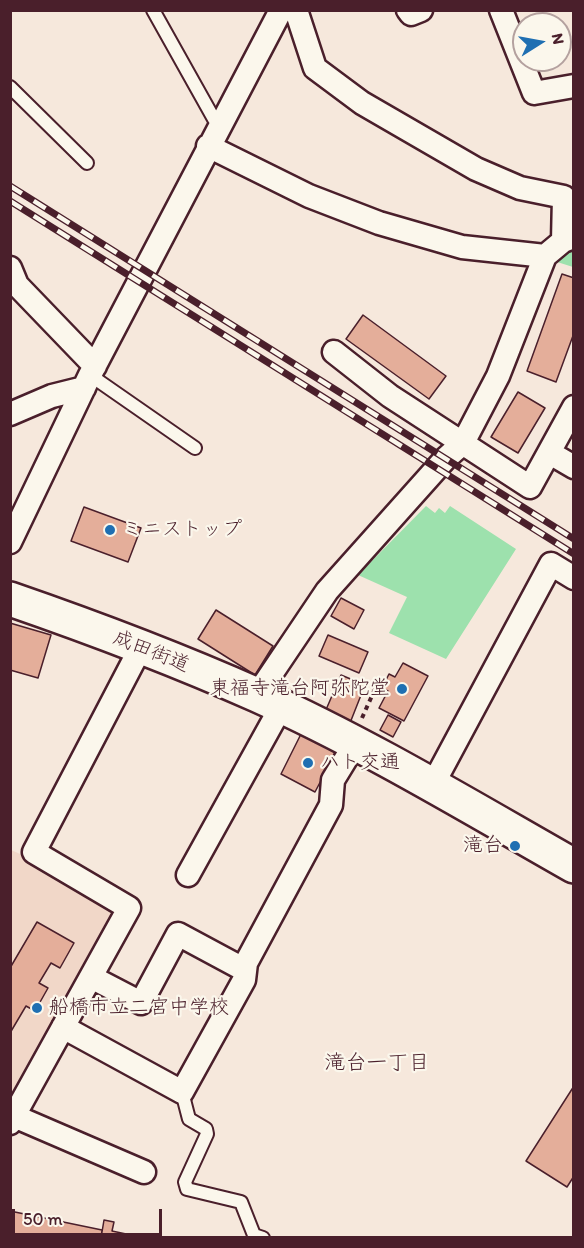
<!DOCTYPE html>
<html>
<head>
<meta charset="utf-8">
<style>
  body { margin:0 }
  #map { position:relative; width:584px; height:1248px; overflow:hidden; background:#f6e8dc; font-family:Itim,sans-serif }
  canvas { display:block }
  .frame { position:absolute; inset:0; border:12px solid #4a1f2b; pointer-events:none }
  .north { position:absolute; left:512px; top:12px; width:60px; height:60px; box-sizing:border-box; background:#fbf7ec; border:2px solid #b4a19f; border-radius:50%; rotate:79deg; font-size:16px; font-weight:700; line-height:24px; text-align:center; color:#4a1f2b }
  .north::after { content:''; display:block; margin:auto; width:21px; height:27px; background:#1f6fb2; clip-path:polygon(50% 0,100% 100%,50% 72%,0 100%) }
  .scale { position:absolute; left:12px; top:1209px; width:150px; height:27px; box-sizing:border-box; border:3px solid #4a1f2b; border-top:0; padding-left:8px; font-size:18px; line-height:21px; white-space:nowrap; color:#4a1f2b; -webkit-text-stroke:4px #fbf7ec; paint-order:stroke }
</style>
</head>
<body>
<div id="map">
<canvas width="584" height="1248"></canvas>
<div class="frame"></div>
<div class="north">N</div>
<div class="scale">50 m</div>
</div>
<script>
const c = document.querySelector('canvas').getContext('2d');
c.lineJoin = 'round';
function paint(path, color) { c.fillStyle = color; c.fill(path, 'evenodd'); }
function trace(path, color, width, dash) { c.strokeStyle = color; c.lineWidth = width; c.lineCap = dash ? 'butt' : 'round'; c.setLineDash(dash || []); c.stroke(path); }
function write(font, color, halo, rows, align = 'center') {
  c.font = font + ' Itim,"Klee One",sans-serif'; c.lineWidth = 4.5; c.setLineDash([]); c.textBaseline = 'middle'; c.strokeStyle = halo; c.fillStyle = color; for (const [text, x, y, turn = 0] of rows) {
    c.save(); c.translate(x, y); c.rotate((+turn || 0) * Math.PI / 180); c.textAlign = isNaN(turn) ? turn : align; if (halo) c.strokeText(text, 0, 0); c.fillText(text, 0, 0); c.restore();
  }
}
const built = new Path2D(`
  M11,850L34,860L116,909L11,1108Z`);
const green = new Path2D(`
  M573,248V267L554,261Z
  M426,506L435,513L439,508L445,513L450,506L516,549L446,659L389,633L407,597L358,575Z`);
const building = new Path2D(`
  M562,274L574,278V333L556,382L527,371Z
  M363,315L446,376L429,399L346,339Z
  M518,392L545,408L518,453L491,437Z
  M84,507L141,528L128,562L71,541Z
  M341,598L364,610L354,629L331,616Z
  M216,610L273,646L255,675L198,639Z
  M10,623L51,635L38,678L10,670Z
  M328,635L368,652L359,673L319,656Z
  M403,663L428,676L404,721L379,708L388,691L382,688L389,674L395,677Z
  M341,675L365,685L350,723L325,712Z
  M388,715L401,722L393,737L380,730Z
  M301,734L336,752L315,792L281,774Z
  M37,922L74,943L60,968L51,963L39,983L48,988L35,1011L26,1006L10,1033V968Z
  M574,1086V1176L567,1187L526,1161Z
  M10,1211L102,1230L101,1238H10Z
  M104,1220L114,1222L112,1231L145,1238H101Z`);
const path = new Path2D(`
  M362,718L379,680L382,682`);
const lane = new Path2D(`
  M153,10L214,119L221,122
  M10,87L87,163
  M90,375L195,448
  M182,1092L189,1119L206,1129L207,1134L185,1182L187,1189L241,1202L254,1235L263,1238`);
const street = new Path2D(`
  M296,10L315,68L362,103L476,169L520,188L564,197L563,241
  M408,10L411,14L421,10
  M501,10L534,93L574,86
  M208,146L309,196L379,223L462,247L545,256
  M10,268L17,285L95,366
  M334,352L390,396L530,487L574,407
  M10,414L52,396L84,388
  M550,453L574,467
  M10,542L90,375L281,10
  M257,695L327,591L445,459L463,443L498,376L545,256L563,241L574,237
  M432,786L551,564L574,578
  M188,875L281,707
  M91,977L141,1003L178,934L245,970
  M63,1027L182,1092L244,980L246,963L331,805L333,780L355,744
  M14,1116L144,1172
  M10,1123L129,908L34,852L141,647`);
const highway = new Path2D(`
  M10,599C94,628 176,659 257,695C366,744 470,807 574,866`);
const rail = new Path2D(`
  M10,186L574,539
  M10,201L574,554`);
const markers = [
  [110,530,6,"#1f6fb2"],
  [402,689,6,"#1f6fb2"],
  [308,763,6,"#1f6fb2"],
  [515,846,6,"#1f6fb2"],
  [37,1008,6,"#1f6fb2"]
];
const poiNames = [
  ["ミニストップ",122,530],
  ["東福寺滝台阿弥陀堂",390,689,"right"],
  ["ハト交通",320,763],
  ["滝台",503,846,"right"],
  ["船橋市立二宮中学校",49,1008]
];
const streetNames = [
  ["成田街道",151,652,22]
];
const neighbourhoodNames = [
  ["滝台一丁目",377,1064]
];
paint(built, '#f1d7c8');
paint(green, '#9de1ad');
paint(building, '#e4ae9a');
trace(building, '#4a1f2b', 1.5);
trace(lane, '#4a1f2b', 16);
trace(street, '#4a1f2b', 27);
trace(highway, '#4a1f2b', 38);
trace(path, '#4a1f2b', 4, [4.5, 4.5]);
trace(lane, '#fbf7ec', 12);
trace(street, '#fbf7ec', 22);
trace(highway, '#fbf7ec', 33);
trace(rail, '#4a1f2b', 7);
trace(rail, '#fbf7ec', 4.5, [14]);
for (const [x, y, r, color] of markers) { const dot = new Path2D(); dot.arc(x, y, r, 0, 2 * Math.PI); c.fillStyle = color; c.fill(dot); trace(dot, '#fbf7ec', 2); }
write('20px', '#4a1f2b', '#fbf7ec', poiNames, 'left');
write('20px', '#4a1f2b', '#fbf7ec', streetNames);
write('21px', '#4a1f2b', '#fbf7ec', neighbourhoodNames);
</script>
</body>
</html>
